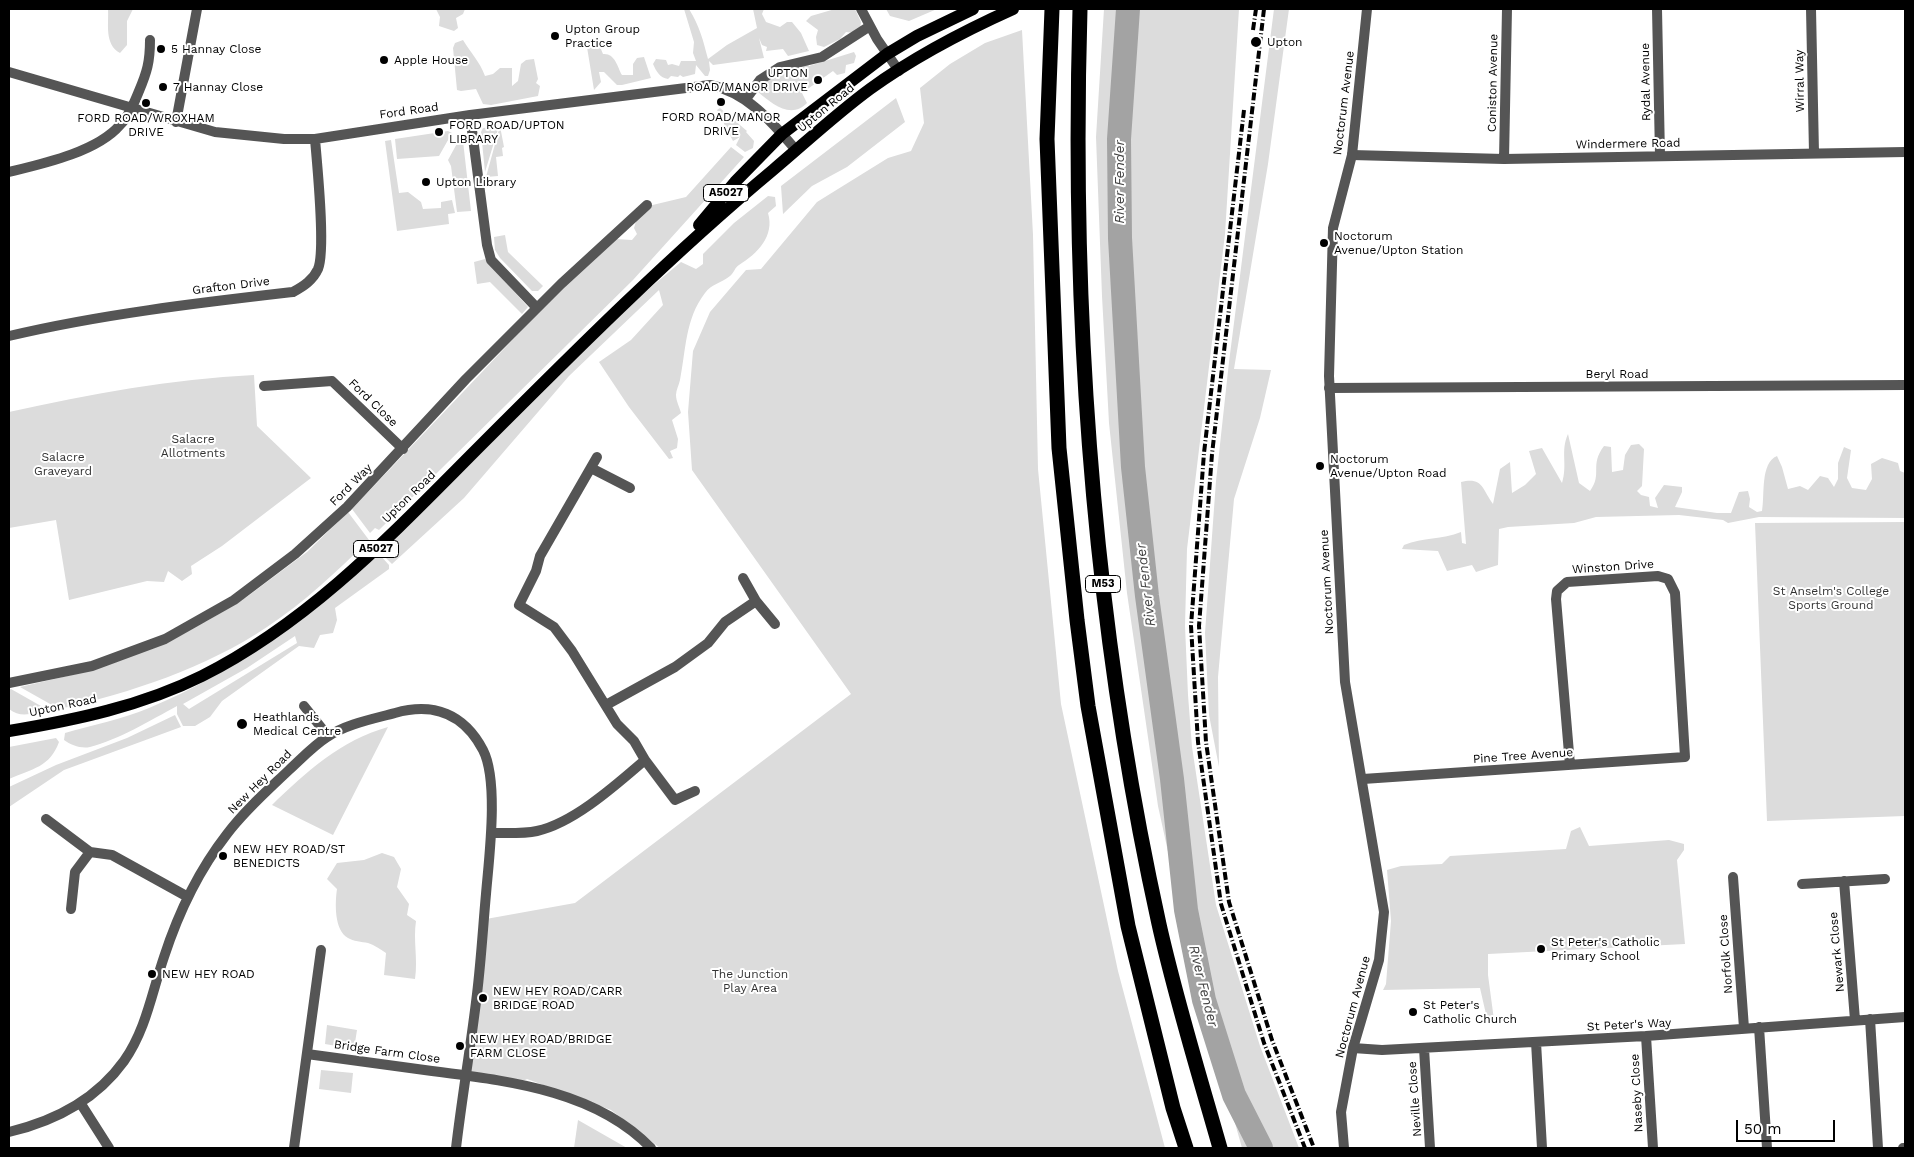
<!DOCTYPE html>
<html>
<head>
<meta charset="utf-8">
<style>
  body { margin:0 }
  #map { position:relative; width:1914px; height:1157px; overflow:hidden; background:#fff; font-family:"Work Sans",sans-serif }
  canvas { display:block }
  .frame { position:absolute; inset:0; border:10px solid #000; pointer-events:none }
  .scale { position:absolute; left:1736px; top:1120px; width:99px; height:22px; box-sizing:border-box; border:2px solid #000; border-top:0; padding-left:6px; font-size:15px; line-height:18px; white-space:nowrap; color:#000; -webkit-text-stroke:4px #fff; paint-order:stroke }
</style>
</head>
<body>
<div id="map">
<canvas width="1914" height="1157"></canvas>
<div class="frame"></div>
<div class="scale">50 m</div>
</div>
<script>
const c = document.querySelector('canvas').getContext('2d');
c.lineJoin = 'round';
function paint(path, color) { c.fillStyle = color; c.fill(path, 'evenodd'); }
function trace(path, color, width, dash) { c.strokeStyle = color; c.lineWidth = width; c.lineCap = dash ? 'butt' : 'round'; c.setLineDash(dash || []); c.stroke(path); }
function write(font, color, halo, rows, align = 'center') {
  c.font = font + ' "Work Sans",sans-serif'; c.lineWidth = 4; c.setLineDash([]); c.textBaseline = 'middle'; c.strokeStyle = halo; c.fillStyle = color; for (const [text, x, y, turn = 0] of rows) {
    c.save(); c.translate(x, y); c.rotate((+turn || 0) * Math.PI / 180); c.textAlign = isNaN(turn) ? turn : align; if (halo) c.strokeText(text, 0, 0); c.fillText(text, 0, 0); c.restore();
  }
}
const green = new Path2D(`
  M108,9H133L127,21V45L120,53C104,44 109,24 108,9Z
  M436,9H465L463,14L456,18L458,28L454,31L439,26L440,17Z
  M684,9H689C700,27 703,40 708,59L727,45L757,28L753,9H764L762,14L766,22L780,27L787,22H792L801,33L809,51L788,56L783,49L766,51L767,47L762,45L759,38L764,58L713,65L709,61L710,70L708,76H705L696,65L695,74L683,77L680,75L678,77L671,76L668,79C660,78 656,71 653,64L656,59L666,60L668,65L672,64L679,66L681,61H696L693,53L694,42Z
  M835,9H855L861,22L860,30L854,33L846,32L840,39L824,47L817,45L816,37L818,30L806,21L811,16Z
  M886,9H937L909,21L890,16Z
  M1104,9H1239L1225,234L1187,549L1185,626L1188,695L1192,747L1216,905L1260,1046L1299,1148H1242L1200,998L1158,806L1127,593L1109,423L1102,296L1096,137Z
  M1274,9H1289L1268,164L1234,369L1271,370L1260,418L1234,499L1218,677L1219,767L1209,715L1205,633L1216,481L1229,362Z
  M1022,30L1033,235L1038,469L1061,704L1118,971L1165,1148H660L611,1110L527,1079L523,1081L468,1073L486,919L575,903L851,694L692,470L688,412L693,351L710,312L746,270L761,269L817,202L888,158L911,151L924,123L920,88L950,64L985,43Z
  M463,40C471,53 480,62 485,76L493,74L500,68H512V86L518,81L521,64L526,60L534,59L538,79L536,83L540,86L538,96L491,105L483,104L476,89L461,91L457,90L453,48L455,43Z
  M593,40L598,42L603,54C615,53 617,66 622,75H633V64L637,58L644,57L651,78L622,85H617L604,72H599L601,82L594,90L586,41Z
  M854,52L856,56L854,63L846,65L845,73L837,75L833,71L802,93L807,103C791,120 771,103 758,92C767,75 790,69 807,64L809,66Z
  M896,98L905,122L847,167L812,186L783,214L781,186Z
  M720,108L747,131L746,132L754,141L753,148L745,152L736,145L740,137L733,141L717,110Z
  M499,126L485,172L481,132L483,128Z
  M500,126L504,147L502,148L503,156L496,157L498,176L486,177Z
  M448,131L452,133L439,156L397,159L395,139Z
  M460,138L463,141L471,211L457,212L451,166L448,160Z
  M391,140L399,193L408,192L421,202L423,209L441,208V202L452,200L455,213L448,214L449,224L397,231L385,141Z
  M731,147L744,157L633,280L379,530L375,528L370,533L352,509L575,274L616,239L632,240L637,234L634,228L640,208L686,197Z
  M768,196L775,197L776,206L768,213C775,236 757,254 739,265C735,267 734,273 730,276C722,283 711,284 705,293C685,319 686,350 680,380C679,385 676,390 676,395C676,401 680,408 681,413L672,420L678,439L677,448L670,451L673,458L669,459L629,407L599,362L631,340L663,305L659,290L569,376L464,498L392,564L385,557L394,547L391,542L411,522L639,297L681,262L696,269L703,264V254L734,223Z
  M505,235L508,252L543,286L538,291H532L500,258L495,250L494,237Z
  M485,259L528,307L522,314L490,282L477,284L474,262Z
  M254,375L257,426L311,478L222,546L191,566L192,574L182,581L168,571L164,582L147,581L69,600L56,520L9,528V412C90,394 171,379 254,375Z
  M1568,434L1579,483L1590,491C1603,473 1589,466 1604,446L1611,447L1612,472L1623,470L1625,455L1631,445L1639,444L1644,449L1642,486L1637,491L1641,495L1649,497L1650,506L1658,508L1655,498L1664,485L1682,487V492L1675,507L1717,513H1731L1739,492L1748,491L1750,499L1749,507L1757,512L1762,511C1765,495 1760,463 1777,456L1782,467L1788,489L1800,486L1808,490L1820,476L1828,478L1834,487L1838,479V463L1844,447L1851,450L1847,478L1852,488L1866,490L1872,479L1871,464L1882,458L1898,463L1900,471L1905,473V518L1759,517L1728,523L1723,520L1679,515L1596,517L1574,523L1508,527L1499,529L1498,565L1476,572L1472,565L1447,571L1438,551L1402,549L1404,545C1423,537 1442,540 1461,532L1462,543L1466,544L1461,482C1483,477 1482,489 1493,504L1500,469L1510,462L1512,493L1525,485L1536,474L1529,451L1542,448L1562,483C1568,464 1560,452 1568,434Z
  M348,512L369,540C337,571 305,602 267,627C206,668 130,693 59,709L20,687L80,673L207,621L248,596L307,552Z
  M1905,522V816L1767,821L1755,523Z
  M379,554L389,565V569L335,608L337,620L333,633L320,635L314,648L299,646L222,701L210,717L195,726H183L177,714V706C151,720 118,740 90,747C81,749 71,745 64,740L65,733C93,725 122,719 149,708C235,672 311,617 379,554ZM295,636L297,643L189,709L183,704L247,668Z
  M11,689L48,710C34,713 21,719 9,709V690Z
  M175,715L181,727L64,770L9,807V787L56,765L127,738Z
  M388,727L333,835L272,805C306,772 341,740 388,727Z
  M56,738L59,742C50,767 32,769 9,779V747Z
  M1580,827L1589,846L1669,840L1684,844V850L1677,860L1685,944L1488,954V975L1494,1020L1488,1023L1480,988L1383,990L1386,984L1391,921L1387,870L1401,866L1442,864L1450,856L1566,849L1571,831Z
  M382,853L394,857L401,869L397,887L409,904L407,915L416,921C413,940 418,959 415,979L384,975L386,953C380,949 374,945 368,943C362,942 353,941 348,938C334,930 335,903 337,889L327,879L337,863L364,860Z
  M327,1025L357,1030L354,1049L325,1044Z
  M321,1070L353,1073L351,1093L319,1089Z
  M578,1120L627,1148H574Z`);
const river = new Path2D(`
  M1128,9L1119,139L1120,238L1133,467L1147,596L1172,779L1186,910L1204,1000L1234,1095L1261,1148`);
const minor = new Path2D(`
  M861,9L877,39L899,71
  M1657,9L1660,156
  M1811,9L1814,153
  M9,72L215,132L284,139H315L470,115L710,85C747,92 772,122 796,150
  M746,99L760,80L780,67L822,57L870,26
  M470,115L487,245L491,260L537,308
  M176,122L197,9
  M1352,155L1504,159L1905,152
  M1504,159L1507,9
  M9,172C42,164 97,152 120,125C129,116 134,103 139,91C147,72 150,62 150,40
  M9,336C102,314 198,303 293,292C304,286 313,280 318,269C326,250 317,164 315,139
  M264,386L332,381L403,449
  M1329,388L1905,385
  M591,468L630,488
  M743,578L756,601L775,624
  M9,683L92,666L165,639L234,600L295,554L347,507L466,379L561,284L647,205
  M606,705L675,667L708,643L725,622L756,601
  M304,706L328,736
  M645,760L675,800L695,791
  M1363,779L1685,757L1675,593L1668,579L1658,576L1567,582L1557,591L1556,599L1570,765
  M46,819L90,852L112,855L188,897
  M491,833C506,833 523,834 537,831C574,823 617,784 645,760L634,741L617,724L572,651L554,627L519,605L536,571L540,556L597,457
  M1733,877L1744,1028
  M1844,881L1855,1020
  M1802,884L1885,879
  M71,909L75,872L90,852
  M1870,1019L1878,1148
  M1759,1027L1767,1148
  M1646,1036L1653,1148
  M1536,1042L1542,1148
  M1353,1048L1382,1050L1646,1036L1905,1017
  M1424,1048L1430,1148
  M307,1054C349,1060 390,1065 432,1071C508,1081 595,1090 651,1148
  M81,1104L109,1148
  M9,1132C55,1121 96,1100 124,1061C146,1030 152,992 164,957C178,914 199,870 227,834C245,810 268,790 289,770C301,759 313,746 327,737C346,724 373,719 395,713C434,702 464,714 483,750C499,781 489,858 486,894C483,927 481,961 477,994C471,1045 462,1097 456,1148
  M294,1148L321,950
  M1903,1148H1905`);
const tertiary = new Path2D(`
  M1344,1148L1341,1112L1353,1048L1379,960L1384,912L1345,682L1329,376L1333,228L1352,155L1367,9`);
const primary = new Path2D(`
  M699,225L735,182L782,134L887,54L917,36L973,9
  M9,731C75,720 142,706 202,676C313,620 397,529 483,443C577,349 671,255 773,170C805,143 836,114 870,89C914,57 964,31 1013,9`);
const motorway = new Path2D(`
  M1052,9L1047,139L1059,448L1077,620L1088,706L1128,926L1173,1108L1186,1148
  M1080,9C1071,315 1093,625 1159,924C1176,1000 1199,1074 1220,1148`);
const rail = new Path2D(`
  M1264,9L1212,454L1199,626L1206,742L1229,902L1272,1040L1314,1148
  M1253,30L1256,9
  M1244,110L1204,453L1191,626L1198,742L1221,904L1264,1043L1305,1148`);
const markers = [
  [555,36,5,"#000"],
  [1256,42,6,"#000"],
  [161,49,5,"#000"],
  [384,60,5,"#000"],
  [818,80,5,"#000"],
  [163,87,5,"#000"],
  [721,102,5,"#000"],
  [146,103,5,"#000"],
  [439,132,5,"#000"],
  [426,182,5,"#000"],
  [1324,243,5,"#000"],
  [1320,466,5,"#000"],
  [242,724,6,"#000"],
  [223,856,5,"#000"],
  [1541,949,5,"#000"],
  [152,974,5,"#000"],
  [483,998,5,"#000"],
  [1413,1012,5,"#000"],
  [460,1046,5,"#000"]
];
const shields = [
  [726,193,45],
  [376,549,45],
  [1103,584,35]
];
const shieldNames = [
  ["A5027",726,193],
  ["A5027",376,549],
  ["M53",1103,584]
];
const poiNames = [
  ["Upton Group",565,29],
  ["Practice",565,43],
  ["Upton",1267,42],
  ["5 Hannay Close",171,49],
  ["Apple House",394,60],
  ["UPTON",808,73,"right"],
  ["ROAD/MANOR DRIVE",808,87,"right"],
  ["7 Hannay Close",173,87],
  ["FORD ROAD/MANOR",721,117,"center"],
  ["DRIVE",721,131,"center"],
  ["FORD ROAD/WROXHAM",146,118,"center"],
  ["DRIVE",146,132,"center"],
  ["FORD ROAD/UPTON",449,125],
  ["LIBRARY",449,139],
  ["Upton Library",436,182],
  ["Noctorum",1334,236],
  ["Avenue/Upton Station",1334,250],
  ["Noctorum",1330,459],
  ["Avenue/Upton Road",1330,473],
  ["Heathlands",253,717],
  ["Medical Centre",253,731],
  ["NEW HEY ROAD/ST",233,849],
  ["BENEDICTS",233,863],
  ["St Peter's Catholic",1551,942],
  ["Primary School",1551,956],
  ["NEW HEY ROAD",162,974],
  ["NEW HEY ROAD/CARR",493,991],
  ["BRIDGE ROAD",493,1005],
  ["St Peter's",1423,1005],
  ["Catholic Church",1423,1019],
  ["NEW HEY ROAD/BRIDGE",470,1039],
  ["FARM CLOSE",470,1053]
];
const streetNames = [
  ["Wirral Way",1800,81,-91],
  ["Rydal Avenue",1646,82,-91],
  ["Coniston Avenue",1493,83,-89],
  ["Noctorum Avenue",1344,103,-83],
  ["Upton Road",826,108,-39],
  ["Ford Road",409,111,-8],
  ["Windermere Road",1628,144,-1],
  ["Grafton Drive",231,286,-7],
  ["Beryl Road",1617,374],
  ["Ford Close",373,403,44],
  ["Ford Way",351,485,-45],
  ["Upton Road",409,497,-44],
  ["Winston Drive",1613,567,-4],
  ["Noctorum Avenue",1327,582,-93],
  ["Upton Road",63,706,-12],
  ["Pine Tree Avenue",1523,756,-4],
  ["New Hey Road",260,782,-45],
  ["Newark Close",1837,952,-95],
  ["Norfolk Close",1726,954,-94],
  ["Noctorum Avenue",1353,1007,-75],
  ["St Peter's Way",1629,1025,-3],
  ["Bridge Farm Close",387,1052,8],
  ["Naseby Close",1637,1093,-93],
  ["Neville Close",1415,1099,-94]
];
const parkNames = [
  ["Salacre",193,439],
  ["Allotments",193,453],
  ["Salacre",63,457],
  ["Graveyard",63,471],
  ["St Anselm's College",1831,591],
  ["Sports Ground",1831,605],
  ["The Junction",750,974],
  ["Play Area",750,988]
];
const waterNames = [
  ["River Fender",1120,182,-90],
  ["River Fender",1146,585,-97],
  ["River Fender",1203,986,76]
];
paint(green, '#dcdcdc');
trace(river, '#a3a3a3', 24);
trace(minor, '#555', 10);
trace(tertiary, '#555', 10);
trace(primary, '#000', 12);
trace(motorway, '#000', 15);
trace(rail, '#000', 4, [8, 2.5, 1, 2.5]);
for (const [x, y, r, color] of markers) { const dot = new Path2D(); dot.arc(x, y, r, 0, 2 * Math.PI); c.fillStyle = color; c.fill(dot); trace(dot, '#fff', 2); }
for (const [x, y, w] of shields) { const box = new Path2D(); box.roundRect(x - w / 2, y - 8.5, w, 17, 4); c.fillStyle = '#fff'; c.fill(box); trace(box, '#000', 1); }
write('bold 11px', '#000', null, shieldNames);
write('12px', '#000', '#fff', poiNames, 'left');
write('12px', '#000', '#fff', streetNames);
write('12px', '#333', '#fff', parkNames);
write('italic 14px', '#444', '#fff', waterNames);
</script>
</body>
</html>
